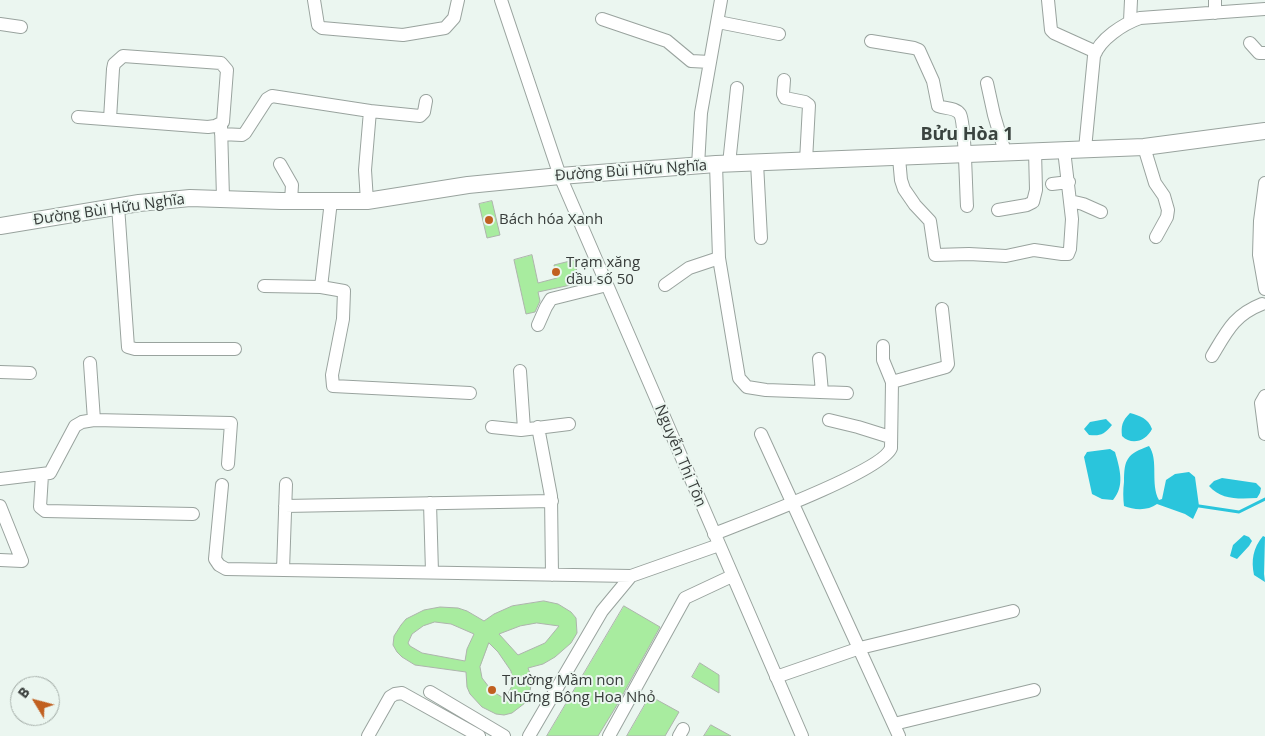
<!DOCTYPE html>
<html>
<head>
<meta charset="utf-8">
<style>
  body { margin:0 }
  #map { position:relative; width:1265px; height:736px; overflow:hidden; background:#ebf6f0; font-family:"Open Sans",sans-serif }
  canvas { display:block }
  .north { position:absolute; left:10px; top:676px; width:50px; height:50px; box-sizing:border-box; background:#ebf6f0; border:1px solid #a3aca7; border-radius:50%; rotate:307deg; font-size:14px; font-weight:700; line-height:20px; text-align:center; color:#373c3a }
  .north::after { content:''; display:block; margin:auto; width:18px; height:22px; background:#c16020; clip-path:polygon(50% 0,100% 100%,50% 72%,0 100%) }
</style>
</head>
<body>
<div id="map">
<canvas width="1265" height="736"></canvas>
<div class="north">B</div>
</div>
<script>
const c = document.querySelector('canvas').getContext('2d');
c.lineJoin = 'round';
function paint(path, color) { c.fillStyle = color; c.fill(path, 'evenodd'); }
function trace(path, color, width, dash) { c.strokeStyle = color; c.lineWidth = width; c.lineCap = dash ? 'butt' : 'round'; c.setLineDash(dash || []); c.stroke(path); }
function write(font, color, halo, rows, align = 'center') {
  c.font = font + ' "Open Sans",sans-serif'; c.lineWidth = 4; c.setLineDash([]); c.textBaseline = 'middle'; c.strokeStyle = halo; c.fillStyle = color; for (const [text, x, y, turn = 0] of rows) {
    c.save(); c.translate(x, y); c.rotate((+turn || 0) * Math.PI / 180); c.textAlign = isNaN(turn) ? turn : align; if (halo) c.strokeText(text, 0, 0); c.fillText(text, 0, 0); c.restore();
  }
}
const water = new Path2D(`
  M1130,413C1140,416 1148,418 1152,429C1146,441 1132,446 1122,436C1121,426 1122,421 1130,413Z
  M1106,419L1112,425C1104,435 1100,436 1089,435L1084,429L1090,422Z
  M1149,446C1159,460 1150,484 1159,500L1162,499L1166,480L1175,474L1189,472L1195,477L1199,506L1193,519L1185,514L1157,504C1148,511 1134,510 1124,506C1123,498 1123,490 1124,482C1124,459 1127,454 1149,446Z
  M1110,449L1115,452C1120,469 1125,486 1113,500L1102,499L1092,494L1084,457L1087,452Z
  M1222,478L1256,483L1261,488L1260,493L1257,498C1239,499 1221,500 1209,486L1214,481Z
  M1244,535L1249,537L1252,541L1249,546L1237,559L1230,556L1233,545Z
  M1263,536L1265,537L1264,574L1265,582L1254,575C1251,560 1253,548 1263,536Z`);
const stream = new Path2D(`
  M1199,506L1239,512L1265,499`);
const building = new Path2D(`
  M492,201L500,235L487,238L479,204Z
  M532,255L538,283L557,278L554,265L574,260L580,283L538,292L540,301L535,312L526,314L514,260Z
  M544,601L558,604L571,612L576,618L577,633L571,643L555,657L543,664L528,668L532,679L530,691L525,703L512,713L504,715L496,714L482,707L470,694L467,687L466,672L415,665L402,657L397,652L393,645L394,636L401,625L406,619L424,610L440,607L458,608L467,611L484,621L494,614L512,606ZM435,622L451,624L474,634L467,649L465,661L422,653L410,646L408,643L412,634L423,626ZM537,623L559,626L545,643L518,655L499,634L520,626ZM489,643L498,652L511,671L513,684L505,699L492,691L482,678L480,667Z
  M624,606L660,627L617,705L598,736H547Z
  M700,663L719,675V693L692,677Z
  M650,696L679,712L665,736H627Z
  M711,725L731,736H704Z`);
const minor = new Path2D(`
  M314,0L318,25L322,28L403,35L445,28L454,18L458,0
  M501,0L560,176L802,736
  M1048,0L1051,30L1054,33L1096,52
  M1215,13V0
  M602,19L667,41L691,61L710,62
  M1130,21L1131,0
  M718,22L779,34
  M0,24L21,27
  M871,41L914,48L919,50L933,81L938,106C945,109 955,107 960,114C965,122 966,192 967,206
  M1250,43L1259,53H1265
  M784,80L783,94L785,98L805,102L809,105L806,161
  M987,83L994,115L1005,152
  M370,111L420,116L424,112L426,101
  M78,117L208,127L215,126L223,122L227,70L221,63L123,56L114,64L113,69L110,119
  M221,126L223,198
  M221,134L242,135L245,133L267,99L272,96L370,111L365,170L367,201
  M1144,147L1155,183L1164,196L1168,210L1167,217L1156,237
  M1085,149L1094,56C1100,39 1123,24 1140,18L1265,9
  M899,158L901,180L904,189L915,205L930,221L935,255L969,254L1006,256L1034,250L1062,254H1068L1070,249L1072,219L1064,150
  M757,163L761,238
  M280,164L292,185L291,201
  M716,164L719,258L739,378L747,387L766,390L847,393
  M729,164L737,88
  M698,166L701,113L721,0
  M1265,183L1260,221L1259,255L1265,289
  M1052,184L1069,182
  M1070,201L1083,204L1101,212
  M118,206L128,347L135,349H235
  M998,210L1027,205L1033,202L1036,190L1035,151
  M665,285L689,268L719,258
  M264,286L321,287L344,291L343,319L332,375L333,386L470,393
  M321,287L331,201
  M538,325L546,307L551,299L607,285
  M883,346V360L892,382
  M1212,356C1227,331 1234,315 1262,304
  M819,359L822,392
  M90,363L94,420
  M520,371L524,429
  M0,372L30,373
  M1265,396L1261,403L1265,434
  M829,420L858,427L890,437
  M492,427L521,430L569,424
  M538,427L551,496L552,575
  M761,434L899,736
  M42,475L40,507L45,511L193,514
  M0,479L50,473L75,426L82,422L94,420L231,423L228,464
  M222,485L215,559L219,565L226,569L631,576L719,545
  M430,503L432,572
  M0,506L22,561L0,560
  M285,506L552,501
  M714,534C742,523 883,471 891,448L892,382L946,367L948,364L942,309
  M283,570L286,484
  M776,677L860,648L1013,611
  M430,692L504,736
  M894,724L1034,690
  M368,736L390,697L395,694L402,693L479,736
  M529,736L602,611L631,576
  M609,736L685,598L732,576
  M679,736L683,729`);
const major = new Path2D(`
  M0,226L139,203L190,198L281,201H367L468,185L560,176L716,164L1144,147L1265,131`);
const markers = [
  [489,220,5,"#c16020"],
  [556,272,5,"#c16020"],
  [492,690,5,"#c16020"]
];
const streetNames = [
  ["Đường Bùi Hữu Nghĩa",631,171,-4],
  ["Đường Bùi Hữu Nghĩa",109,210,-8],
  ["Nguyễn Thị Tồn",680,456,67]
];
const poiNames = [
  ["Bách hóa Xanh",499,220],
  ["Trạm xăng",566,263],
  ["dầu số 50",566,280],
  ["Trường Mầm non",502,681],
  ["Những Bông Hoa Nhỏ",502,698]
];
const quarterNames = [
  ["Bửu Hòa 1",967,135]
];
paint(water, '#2ac5dc');
trace(stream, '#2ac5dc', 3);
paint(building, '#a8ec9f');
trace(building, '#adb4ac', 1);
trace(minor, '#99a39e', 14);
trace(major, '#99a39e', 18);
trace(minor, '#fff', 12);
trace(major, '#fff', 16);
for (const [x, y, r, color] of markers) { const dot = new Path2D(); dot.arc(x, y, r, 0, 2 * Math.PI); c.fillStyle = color; c.fill(dot); trace(dot, '#ebf6f0', 2); }
write('15px', '#373c3a', '#ebf6f0', streetNames);
write('15px', '#373c3a', '#ebf6f0', poiNames, 'left');
write('bold 18px', '#3a433f', '#ebf6f0', quarterNames);
</script>
</body>
</html>
